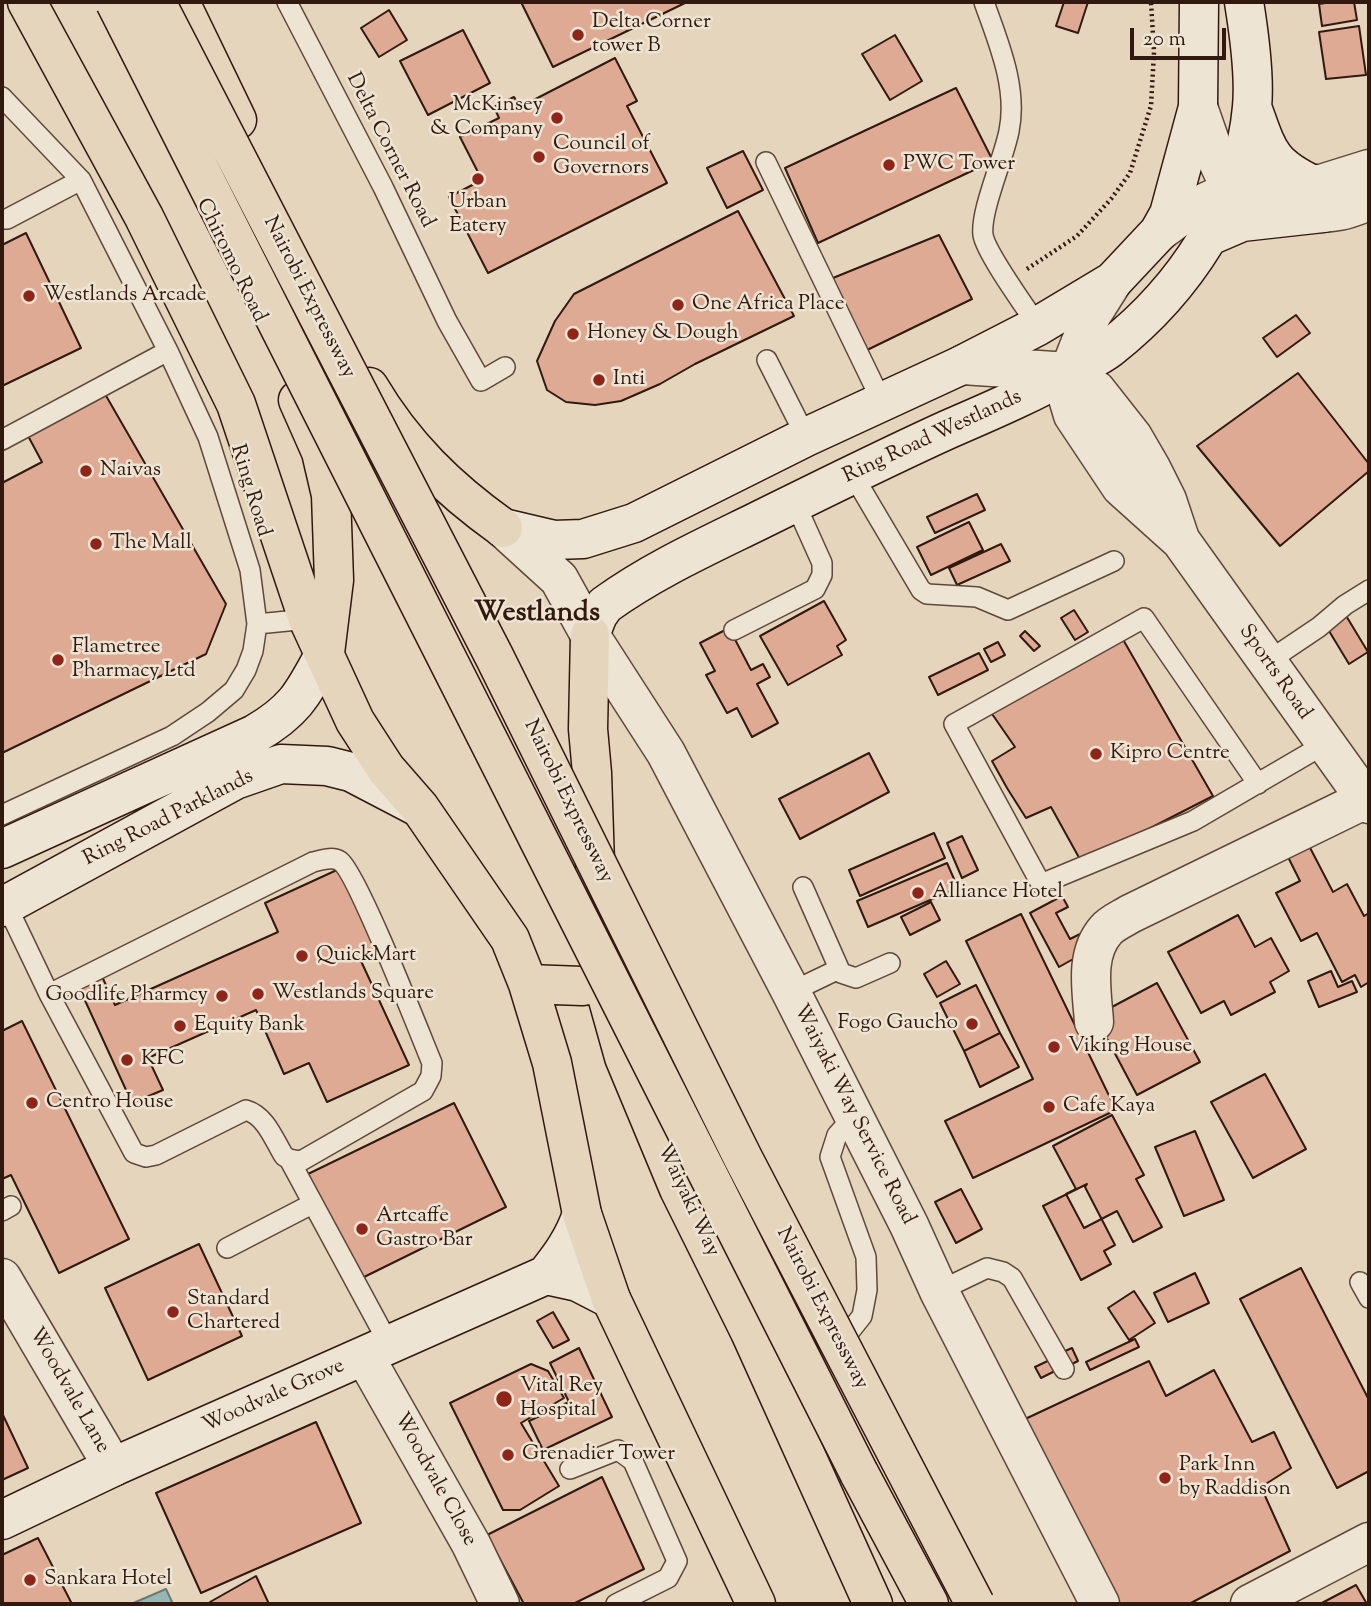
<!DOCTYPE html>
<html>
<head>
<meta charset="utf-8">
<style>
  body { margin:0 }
  #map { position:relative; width:1371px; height:1606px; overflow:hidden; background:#e5d5bc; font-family:"Sorts Mill Goudy",serif }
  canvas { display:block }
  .frame { position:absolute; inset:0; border:4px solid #31190f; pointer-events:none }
  .scale { position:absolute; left:1130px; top:28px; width:96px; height:32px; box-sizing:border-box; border:4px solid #31190f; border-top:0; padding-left:9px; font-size:21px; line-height:24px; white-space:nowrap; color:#31190f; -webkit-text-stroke:5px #eee4d3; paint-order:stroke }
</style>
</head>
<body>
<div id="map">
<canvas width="1371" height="1606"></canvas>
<div class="frame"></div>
<div class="scale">20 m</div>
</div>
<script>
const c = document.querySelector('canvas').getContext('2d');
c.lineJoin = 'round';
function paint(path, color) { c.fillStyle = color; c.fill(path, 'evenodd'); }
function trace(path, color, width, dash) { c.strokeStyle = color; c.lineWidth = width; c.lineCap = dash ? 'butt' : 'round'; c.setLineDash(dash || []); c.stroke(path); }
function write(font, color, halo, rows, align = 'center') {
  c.font = font + ' "Sorts Mill Goudy",serif'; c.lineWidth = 5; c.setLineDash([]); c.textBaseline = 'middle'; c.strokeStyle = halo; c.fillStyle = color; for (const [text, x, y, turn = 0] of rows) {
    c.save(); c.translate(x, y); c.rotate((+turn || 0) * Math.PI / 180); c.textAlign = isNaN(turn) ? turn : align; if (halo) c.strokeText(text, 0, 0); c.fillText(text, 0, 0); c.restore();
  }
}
const water = new Path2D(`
  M166,1589L173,1604H131Z`);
const building = new Path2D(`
  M521,2H687L553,67Z
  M1064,2H1088L1078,33L1056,26Z
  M1332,2H1354L1357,20L1322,26L1319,4Z
  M389,10L407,40L379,57L361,28Z
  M1359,26L1366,75L1326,79L1319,32Z
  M463,30L490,83L428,115L400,61Z
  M895,35L922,81L890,100L862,54Z
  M615,58L637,101L627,106L667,183L488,273L449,197L482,180L460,137L499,118L494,107L514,97L520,107Z
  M956,88L993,161L818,243L785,168Z
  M743,151L763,190L727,208L707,168Z
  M738,211L794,316L695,364L660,384L621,401L595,405L566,402L547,390L537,361L555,321L574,294Z
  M26,233L81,348L2,386V245Z
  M939,235L972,299L865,351L828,280Z
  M1296,315L1310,333L1277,357L1263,338Z
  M1298,373L1369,464V471L1280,546L1197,446Z
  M105,394L226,604L206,654L2,753V483L42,462L27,434Z
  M977,494L985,510L935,533L927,517Z
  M969,522L983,550L931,575L917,547Z
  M1001,544L1010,561L957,585L949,568Z
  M824,601L846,640L837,646L842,655L788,685L760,636Z
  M1074,610L1088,632L1075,640L1061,618Z
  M1345,614L1368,652L1349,664L1326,626Z
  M729,628L751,670L763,664L770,677L757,684L778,723L752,737L737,708L727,713L706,675L715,671L700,643Z
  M1025,631L1040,646L1034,651L1020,636Z
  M1121,636L1213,796L1082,863L1051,807L1026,818L1007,788L992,761L1015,747L990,711Z
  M998,642L1005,655L991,662L984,649Z
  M979,653L988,670L938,695L929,677Z
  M869,753L889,792L800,839L779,799Z
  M934,833L945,858L860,896L849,870Z
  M962,836L978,870L962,878L947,843Z
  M1306,840L1333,892L1347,884L1364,916L1369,913V982L1361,987L1355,975L1342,982L1317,933L1301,941L1276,893L1300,881L1285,851Z
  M947,863L958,888L868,927L857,901Z
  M339,869L377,953L361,961L409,1065L327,1102L309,1063L284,1074L256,1010L148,1058L163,1090L132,1103L77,983L100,972L115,1005L278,932L265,903Z
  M1062,896L1068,907L1056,913L1070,939L1082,933L1091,949L1059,967L1030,913Z
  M931,902L940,920L910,935L901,917Z
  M1021,914L1116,1110L973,1178L945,1121L1033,1079L966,941Z
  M1238,915L1255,947L1271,938L1289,971L1270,982L1275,992L1231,1015L1224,1001L1201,1013L1168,952Z
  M946,961L960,984L937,997L924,974Z
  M1331,971L1338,987L1352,981L1357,992L1319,1007L1308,981Z
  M1157,983L1200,1062L1137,1095L1095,1016Z
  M976,985L1000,1033L964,1051L940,1003Z
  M22,1021L129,1239L59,1273L11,1175L2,1179V1031Z
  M1000,1033L1019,1067L980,1087L964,1051Z
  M1265,1074L1306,1149L1253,1178L1211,1102Z
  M454,1103L506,1207L360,1279L308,1174Z
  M1112,1115L1144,1175L1136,1179L1162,1227L1133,1242L1117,1211L1084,1228L1066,1194L1076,1189L1053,1146Z
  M1195,1131L1224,1200L1184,1216L1155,1147Z
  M1087,1184L1085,1187L1115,1245L1104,1251L1111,1264L1081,1280L1043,1206Z
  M961,1189L982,1229L956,1243L935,1202Z
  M199,1244L242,1336L148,1380L105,1288Z
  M1301,1268L1369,1400V1471L1337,1488L1240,1299Z
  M1195,1273L1209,1303L1168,1322L1154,1293Z
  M1134,1291L1155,1323L1129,1340L1108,1308Z
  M553,1312L569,1340L553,1348L537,1321Z
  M1135,1339L1139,1347L1090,1370L1086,1362Z
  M579,1348L612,1417L543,1450L529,1421L569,1402L550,1363Z
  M1072,1348L1078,1361L1070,1365L1063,1352Z
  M1056,1357L1061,1368L1041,1378L1035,1367Z
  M1149,1361L1166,1396L1214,1370L1252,1442L1274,1432L1291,1468L1261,1487L1290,1551L1189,1604H1118L1023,1420Z
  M531,1364L548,1371L564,1398L521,1423L559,1486L520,1510H503L450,1403Z
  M2,1413L28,1468L2,1480Z
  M316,1422L361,1523L201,1593L156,1493Z
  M602,1477L644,1569L573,1604H524L487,1535Z
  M38,1538L72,1604H2V1555Z
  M256,1576L269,1604H211L210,1602Z
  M1356,1585L1367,1604H1320Z`);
const path = new Path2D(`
  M1027,269L1077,236L1111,199L1130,173L1151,106L1154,52L1151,2`);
const lane = new Path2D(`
  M287,2L383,187L447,321L481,381L505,367
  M984,2C998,42 1018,87 1009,131C1004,158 980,211 983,235C986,253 1026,308 1038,326
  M2,97L81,180L168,351L208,437L250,570L257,624L253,651L246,670L234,690L208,712L172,736L2,815
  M766,162L882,402
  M2,219H7L81,180
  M767,360L806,437
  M2,440L168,351
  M853,475L921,590L927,594L977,597L1008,610L1114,561
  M257,624L308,619
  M734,630L815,589L822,575V563L795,503
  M1267,662L1319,627L1345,605L1369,590
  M1258,784L1144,618L954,724L1041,884L1193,821L1325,744
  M803,887L841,973L856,978L890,963
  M6,904L49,994L134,1153L146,1157L156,1155L246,1110C266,1116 274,1140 284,1156L289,1159L301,1161L423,1091L431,1076L432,1063C420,1034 356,871 340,861C332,856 322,860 313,862L49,994
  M791,992L839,969
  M289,1159L390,1346
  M2,1211L11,1206
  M227,1248L312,1204
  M1360,1282L1369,1298
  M939,1291L987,1268L1003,1272L1012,1278L1064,1369
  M839,1345L862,1316L867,1290L866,1257L830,1157L837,1135L854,1116
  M570,1469L618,1450L633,1461L677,1561L668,1578L616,1604`);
const street = new Path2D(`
  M1198,107C1205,126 1220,177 1235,189C1258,208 1310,217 1339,211C1349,209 1359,205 1369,201
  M1159,232L1189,210L1234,189L1252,184H1321L1369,169
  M1113,281L1091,316L1069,372L1067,395L1073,415L1121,487L1181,541L1369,804
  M962,365L1069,372L1096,390L1133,437L1151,468L1167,500L1180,539
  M503,528L559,579L590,635L666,753L791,992L909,1225L939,1291L1100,1604
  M1094,1022C1092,991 1084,955 1106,930C1112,923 1122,919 1130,914L1366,799
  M2,1278L113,1467
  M365,1357L471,1544L500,1604
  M1250,1604L1369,1542`);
const secondary = new Path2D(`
  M1252,107C1268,151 1269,164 1313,185
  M1207,237L1242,222L1323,213
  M503,528L554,540L583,539L634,523L806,437L962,365L1038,326L1113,281L1159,232L1169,214L1198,107L1199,2
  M590,635L598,615L605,605C652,571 705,547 758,521C821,490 885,458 949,429C993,410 1037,391 1078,367C1089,361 1101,355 1110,348C1183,291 1244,201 1252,107C1255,76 1249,33 1244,2
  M2,849L255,734C296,710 303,694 325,653
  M2,907L235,780L281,764L327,766L351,772L418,807
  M546,1275L578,1282L611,1299
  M2,1520L113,1467L546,1275C562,1255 574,1238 582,1214`);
const highway = new Path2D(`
  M27,2L144,217L236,404L308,619L355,721L386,769L420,808L510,939L528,984L552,1063L582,1214L611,1299L756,1604
  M180,2L237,120
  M369,387C404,446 447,488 503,528
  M298,400L321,452L331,495L334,580L325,653
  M590,635L588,729L592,773L596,894L603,982L624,1057L679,1189L750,1332L873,1604
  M528,984L582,986L603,982
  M859,1473L929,1604`);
const highwayBridge = new Path2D(`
  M115,2L859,1473
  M156,2L494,656L743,1158L975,1604`);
const markers = [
  [578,35,7,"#8f2418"],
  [557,118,7,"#8f2418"],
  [539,157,7,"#8f2418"],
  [889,165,7,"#8f2418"],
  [478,179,7,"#8f2418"],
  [29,296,7,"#8f2418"],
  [678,305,7,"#8f2418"],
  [573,334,7,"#8f2418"],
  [599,380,7,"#8f2418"],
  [86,471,7,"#8f2418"],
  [96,544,7,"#8f2418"],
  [58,660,7,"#8f2418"],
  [1096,754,7,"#8f2418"],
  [918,893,7,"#8f2418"],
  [302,956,7,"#8f2418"],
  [258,994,7,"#8f2418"],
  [222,996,7,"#8f2418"],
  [972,1024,7,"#8f2418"],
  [180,1026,7,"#8f2418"],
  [1054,1047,7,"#8f2418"],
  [127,1060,7,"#8f2418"],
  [32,1103,7,"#8f2418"],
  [1049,1107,7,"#8f2418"],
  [362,1229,7,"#8f2418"],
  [173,1312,7,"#8f2418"],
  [504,1399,9,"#8f2418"],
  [508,1455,7,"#8f2418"],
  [1165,1478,7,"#8f2418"],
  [30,1580,7,"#8f2418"]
];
const poiNames = [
  ["Delta Corner",592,23],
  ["tower B",592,47],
  ["McKinsey",543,106,"right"],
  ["& Company",543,130,"right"],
  ["Council of",553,145],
  ["Governors",553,169],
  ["PWC Tower",903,165],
  ["Urban",478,203,"center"],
  ["Eatery",478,227,"center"],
  ["Westlands Arcade",43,296],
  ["One Africa Place",692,305],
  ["Honey & Dough",587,334],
  ["Inti",613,380],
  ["Naivas",100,471],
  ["The Mall",110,544],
  ["Flametree",72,648],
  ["Pharmacy Ltd",72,672],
  ["Kipro Centre",1110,754],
  ["Alliance Hotel",932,893],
  ["QuickMart",316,956],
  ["Westlands Square",272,994],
  ["Goodlife Pharmcy",208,996,"right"],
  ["Fogo Gaucho",958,1024,"right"],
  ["Equity Bank",194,1026],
  ["Viking House",1068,1047],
  ["KFC",141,1060],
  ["Centro House",46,1103],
  ["Cafe Kaya",1063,1107],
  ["Artcaffe",376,1217],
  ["Gastro Bar",376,1241],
  ["Standard",187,1300],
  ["Chartered",187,1324],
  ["Vital Rey",520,1387],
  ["Hospital",520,1411],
  ["Grenadier Tower",522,1455],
  ["Park Inn",1179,1466],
  ["by Raddison",1179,1490],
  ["Sankara Hotel",44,1580]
];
const streetNames = [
  ["Delta Corner Road",389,151,63],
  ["Chiromo Road",230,261,64],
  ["Nairobi Expressway",308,298,63],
  ["Ring Road Westlands",933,438,-25],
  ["Ring Road",249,491,73],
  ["Sports Road",1274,673,55],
  ["Nairobi Expressway",567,802,64],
  ["Ring Road Parklands",169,819,-27],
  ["Waiyaki Way Service Road",853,1115,63],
  ["Waiyaki Way",687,1201,65],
  ["Nairobi Expressway",821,1309,63],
  ["Woodvale Lane",68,1391,60],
  ["Woodvale Grove",274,1397,-24],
  ["Woodvale Close",434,1480,61]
];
const districtNames = [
  ["Westlands",537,615]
];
paint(water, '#96b8b4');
trace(water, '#6e7872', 2);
paint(building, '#deaa94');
trace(building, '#31190f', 2);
trace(lane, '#5e483a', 22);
trace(street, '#5e483a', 41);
trace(secondary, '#31190f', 41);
trace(highway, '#31190f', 41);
trace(path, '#31190f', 4.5, [2, 3.5]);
trace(lane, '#eee4d3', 19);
trace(street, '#eee4d3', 38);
trace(secondary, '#eee4d3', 38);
trace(highway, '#e5d5bc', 38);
trace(highwayBridge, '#31190f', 41, []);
trace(highwayBridge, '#e5d5bc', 38);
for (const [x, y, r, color] of markers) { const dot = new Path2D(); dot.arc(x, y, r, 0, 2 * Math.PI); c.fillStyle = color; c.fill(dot); trace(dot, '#eee4d3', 2.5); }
write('21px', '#31190f', '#eee4d3', poiNames, 'left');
write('21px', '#31190f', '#eee4d3', streetNames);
write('bold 28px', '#31190f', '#eee4d3', districtNames);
</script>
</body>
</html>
